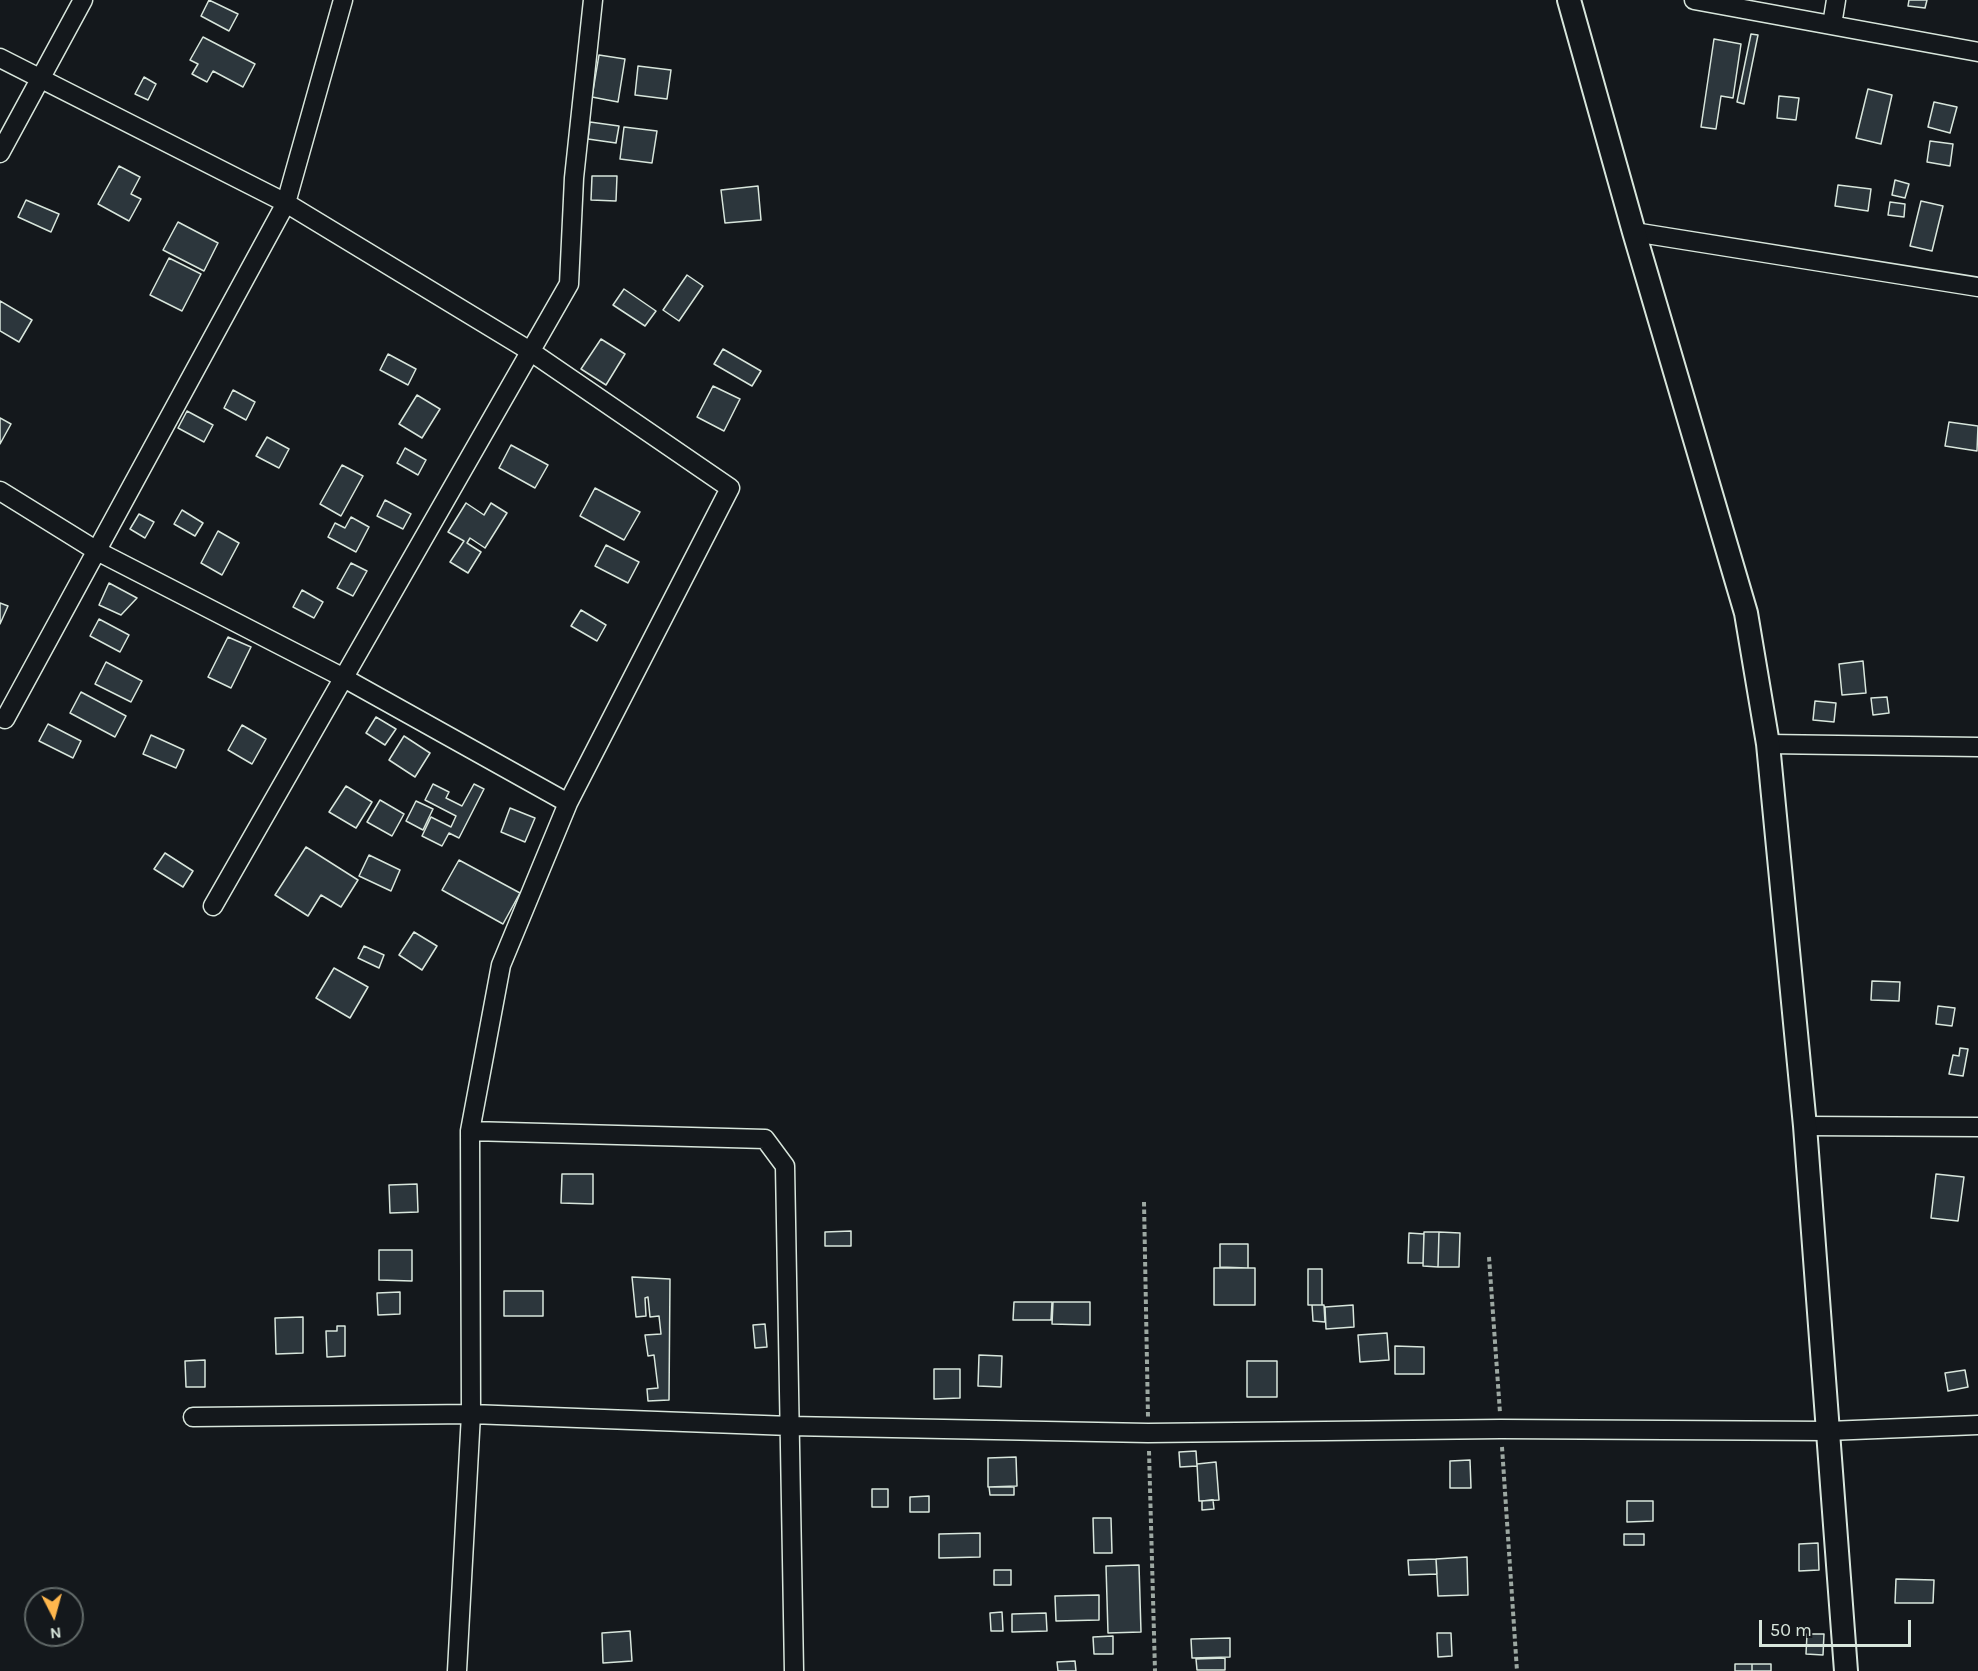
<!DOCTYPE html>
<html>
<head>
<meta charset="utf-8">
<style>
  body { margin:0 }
  #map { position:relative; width:1978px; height:1671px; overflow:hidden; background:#14181c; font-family:Karla,sans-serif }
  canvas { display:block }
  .north { position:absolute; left:24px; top:1587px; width:60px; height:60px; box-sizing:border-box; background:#14181c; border:2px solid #626a69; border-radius:50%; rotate:174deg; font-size:16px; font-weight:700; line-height:24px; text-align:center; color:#d8e6dc }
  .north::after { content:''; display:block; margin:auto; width:21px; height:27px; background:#ffb74d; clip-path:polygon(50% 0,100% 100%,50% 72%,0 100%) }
  .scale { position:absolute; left:1759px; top:1620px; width:152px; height:27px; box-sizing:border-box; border:3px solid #d8e6dc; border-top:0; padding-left:8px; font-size:18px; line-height:21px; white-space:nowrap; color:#d8e6dc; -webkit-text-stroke:4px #14181c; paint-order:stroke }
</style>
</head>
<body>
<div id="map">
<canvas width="1978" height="1671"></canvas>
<div class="north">N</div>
<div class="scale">50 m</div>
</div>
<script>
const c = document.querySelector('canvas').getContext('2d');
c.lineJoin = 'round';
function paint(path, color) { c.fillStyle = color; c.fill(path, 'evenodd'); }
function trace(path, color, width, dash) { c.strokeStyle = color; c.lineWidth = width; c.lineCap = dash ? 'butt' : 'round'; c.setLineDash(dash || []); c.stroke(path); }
const building = new Path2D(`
  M209,0L238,14L229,31L201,16Z
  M1909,0H1927L1925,8L1908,6Z
  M1751,34L1758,35L1744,104L1737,102Z
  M203,37L255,64L243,87L213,71L207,82L192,74L198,64L190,60Z
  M1714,39L1741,44L1733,98L1721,96L1716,129L1701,127Z
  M599,55L625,59L618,102L592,97Z
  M638,66L671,70L667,99L635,95Z
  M144,77L156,84L148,100L135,94Z
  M1868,89L1892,95L1881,144L1856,138Z
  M1779,96L1799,98L1796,120L1777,118Z
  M1934,102L1957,107L1950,133L1928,127Z
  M590,122L619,126L616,143L588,139Z
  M624,127L657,131L652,163L620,159Z
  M1930,141L1953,144L1950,166L1927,162Z
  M119,166L140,177L131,194L141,199L129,221L98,204Z
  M592,176H617L616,201L591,200Z
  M1895,180L1909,184L1905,198L1892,195Z
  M1838,185L1871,189L1868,211L1835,206Z
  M758,186L761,220L725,223L721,190Z
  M26,200L59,214L51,232L18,217Z
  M1921,201L1943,206L1932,251L1910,246Z
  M1890,202L1905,204L1904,217L1888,215Z
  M178,222L218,243L204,271L163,250Z
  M169,258L201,274L182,311L150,295Z
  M687,275L703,286L679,321L663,310Z
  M624,289L656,311L645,326L613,305Z
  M0,301L32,320L19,342L0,331Z
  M601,339L625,354L606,385L581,369Z
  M723,349L761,371L752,386L714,364Z
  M388,354L416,369L408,385L380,370Z
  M713,386L740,399L724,431L697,417Z
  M233,390L255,402L246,420L224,408Z
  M417,395L440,409L422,438L399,424Z
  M187,411L213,425L204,442L178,428Z
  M0,418L11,424L0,444Z
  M1949,422L1978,426L1977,451L1945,446Z
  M267,437L289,449L279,468L256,456Z
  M511,445L548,465L535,488L499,468Z
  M405,448L426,460L418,475L397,463Z
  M342,465L363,476L341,516L320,504Z
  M595,488L640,512L624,540L580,516Z
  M385,500L411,514L403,529L377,516Z
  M466,503L484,515L491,503L507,513L485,548L470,538L467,543L481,552L468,573L450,562L464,541L448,532Z
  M182,510L203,523L195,536L174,524Z
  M139,514L154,522L145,538L130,529Z
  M351,517L369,527L356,552L328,537L335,523L345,528Z
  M218,531L239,543L222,575L201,563Z
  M606,545L639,562L628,583L595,566Z
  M351,563L367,571L353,596L337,588Z
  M109,583L137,598L121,615L99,605Z
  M302,590L323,602L314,618L293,607Z
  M0,603L8,606L0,624Z
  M581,610L606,625L597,641L571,626Z
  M99,619L129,635L120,652L90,636Z
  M228,637L251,647L231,688L208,677Z
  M1863,661L1866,693L1842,695L1839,664Z
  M106,662L142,681L131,702L95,684Z
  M81,692L126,716L115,737L70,713Z
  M1887,697L1889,713L1873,715L1871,698Z
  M1815,701L1836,703L1834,722L1813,720Z
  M376,717L396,729L385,745L366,733Z
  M48,724L81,741L73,758L39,741Z
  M242,725L266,739L252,764L228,750Z
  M151,735L184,750L176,768L143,754Z
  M404,736L430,753L415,777L389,760Z
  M433,784L449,792L446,798L462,806L474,784L484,789L459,838L449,833L442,846L422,836L431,817L451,827L456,816L425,800Z
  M346,786L372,802L356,828L329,812Z
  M380,800L404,814L392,836L367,822Z
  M416,801L433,809L423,830L406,821Z
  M510,808L535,818L525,842L501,832Z
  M306,847L358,880L341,907L321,895L308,916L275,895Z
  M165,853L193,871L183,887L154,869Z
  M369,855L400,870L391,891L359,876Z
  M459,860L520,893L503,924L442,890Z
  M414,932L437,946L422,970L399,955Z
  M364,946L384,955L379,968L358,958Z
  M334,968L368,987L350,1018L316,998Z
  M1872,981L1900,982L1899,1001L1871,1000Z
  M1938,1006L1955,1008L1952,1026L1936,1024Z
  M1960,1048L1968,1049L1963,1076L1949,1074L1953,1055L1959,1056Z
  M562,1174H593V1204L561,1203Z
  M1936,1174L1964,1177L1958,1221L1931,1218Z
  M417,1184L418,1212L390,1213L389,1185Z
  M851,1231V1246H825V1232Z
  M1424,1232H1439L1438,1267L1423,1266Z
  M1439,1232L1460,1233L1459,1267H1438Z
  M1409,1233L1424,1234L1423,1263H1408Z
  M1220,1244H1248V1268L1220,1267Z
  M379,1250H412V1281L379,1280Z
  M1214,1268H1255V1305H1214Z
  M1308,1269H1322V1305H1308Z
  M632,1277L670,1279L669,1400L648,1401L647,1389L658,1388L654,1355L648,1356L645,1335L661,1334L659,1316L650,1317L648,1297L645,1298L646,1316L636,1317Z
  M504,1291H543V1316H504Z
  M400,1292V1314L378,1315L377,1293Z
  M1014,1302H1052L1051,1320H1013Z
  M1053,1302H1090V1325L1052,1324Z
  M1312,1305H1324L1325,1322L1313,1321Z
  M1353,1305L1354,1327L1326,1329L1325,1307Z
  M303,1317V1353L276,1354L275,1318Z
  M765,1324L767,1347L755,1348L753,1325Z
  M337,1326H345V1356L327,1357L326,1331H337Z
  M1387,1333L1389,1360L1360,1362L1358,1335Z
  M1395,1346L1424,1347V1374H1395Z
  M979,1355L1002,1356L1001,1387L978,1386Z
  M205,1360V1387H186L185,1361Z
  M1247,1361H1277V1397H1247Z
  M934,1369H960V1398L934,1399Z
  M1965,1370L1968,1387L1948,1391L1945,1373Z
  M1196,1451L1197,1466L1180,1467L1179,1452Z
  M1016,1457L1017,1486L988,1487V1458Z
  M1470,1460L1471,1488H1450V1461Z
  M1216,1462L1219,1500L1199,1501L1197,1464Z
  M989,1487H1014V1495H990Z
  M872,1489H888V1507H872Z
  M929,1496V1512H910V1497Z
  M1213,1500L1214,1509L1202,1510V1501Z
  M1627,1501H1653V1521L1627,1522Z
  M1093,1518H1111L1112,1553H1094Z
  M980,1533V1557L939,1558V1534Z
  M1624,1534H1644V1545H1624Z
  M1818,1543L1819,1570L1799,1571V1544Z
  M1467,1557L1468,1595L1438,1596L1436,1559Z
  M1436,1559L1437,1574L1409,1575L1408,1560Z
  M1139,1565L1141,1632L1108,1633L1106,1566Z
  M994,1570H1011V1585H994Z
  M1896,1579L1934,1580L1933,1603H1895Z
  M1099,1595V1620L1056,1621L1055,1596Z
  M1002,1612L1003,1631H991L990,1613Z
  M1046,1613L1047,1631L1012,1632V1614Z
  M630,1631L632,1661L603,1663L602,1633Z
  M1437,1633H1451L1452,1656L1438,1657Z
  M1807,1634H1824L1823,1655L1806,1654Z
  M1113,1636V1654H1094L1093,1637Z
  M1230,1638V1657L1192,1658L1191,1639Z
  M1225,1658V1670H1197L1196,1659Z
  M1075,1661L1076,1671H1058L1057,1662Z
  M1735,1664H1752V1671H1735Z
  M1752,1664H1771V1671H1752Z`);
const path = new Path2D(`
  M1144,1202L1148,1417
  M1489,1257L1500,1413
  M1502,1447L1517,1671
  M1149,1451L1155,1671`);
const minor = new Path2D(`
  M1694,0L1978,52
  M1832,25L1836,0
  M0,58L286,203L530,351L730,488L568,803L501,965L470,1131L471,1414L457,1671
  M0,153L83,0
  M1634,232L1978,287
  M0,491L97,551L344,678L568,803
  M5,719L286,203L343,0
  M1768,744L1978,747
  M213,906L569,284L574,178L593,0
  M1805,1126L1978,1127
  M470,1131L765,1139L785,1166L794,1671
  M193,1417L471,1414L790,1426L1148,1433L1501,1429L1828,1431L1978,1425`);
const tertiary = new Path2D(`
  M1569,0L1634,232L1746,613L1768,744L1805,1126L1846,1671`);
paint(building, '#2c363c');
trace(building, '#d8e6dc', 1.5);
trace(minor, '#d8e6dc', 21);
trace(tertiary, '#d8e6dc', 26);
trace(path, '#9da8a2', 4, [4.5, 3]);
trace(minor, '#14181c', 18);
trace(tertiary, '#14181c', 22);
</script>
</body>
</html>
